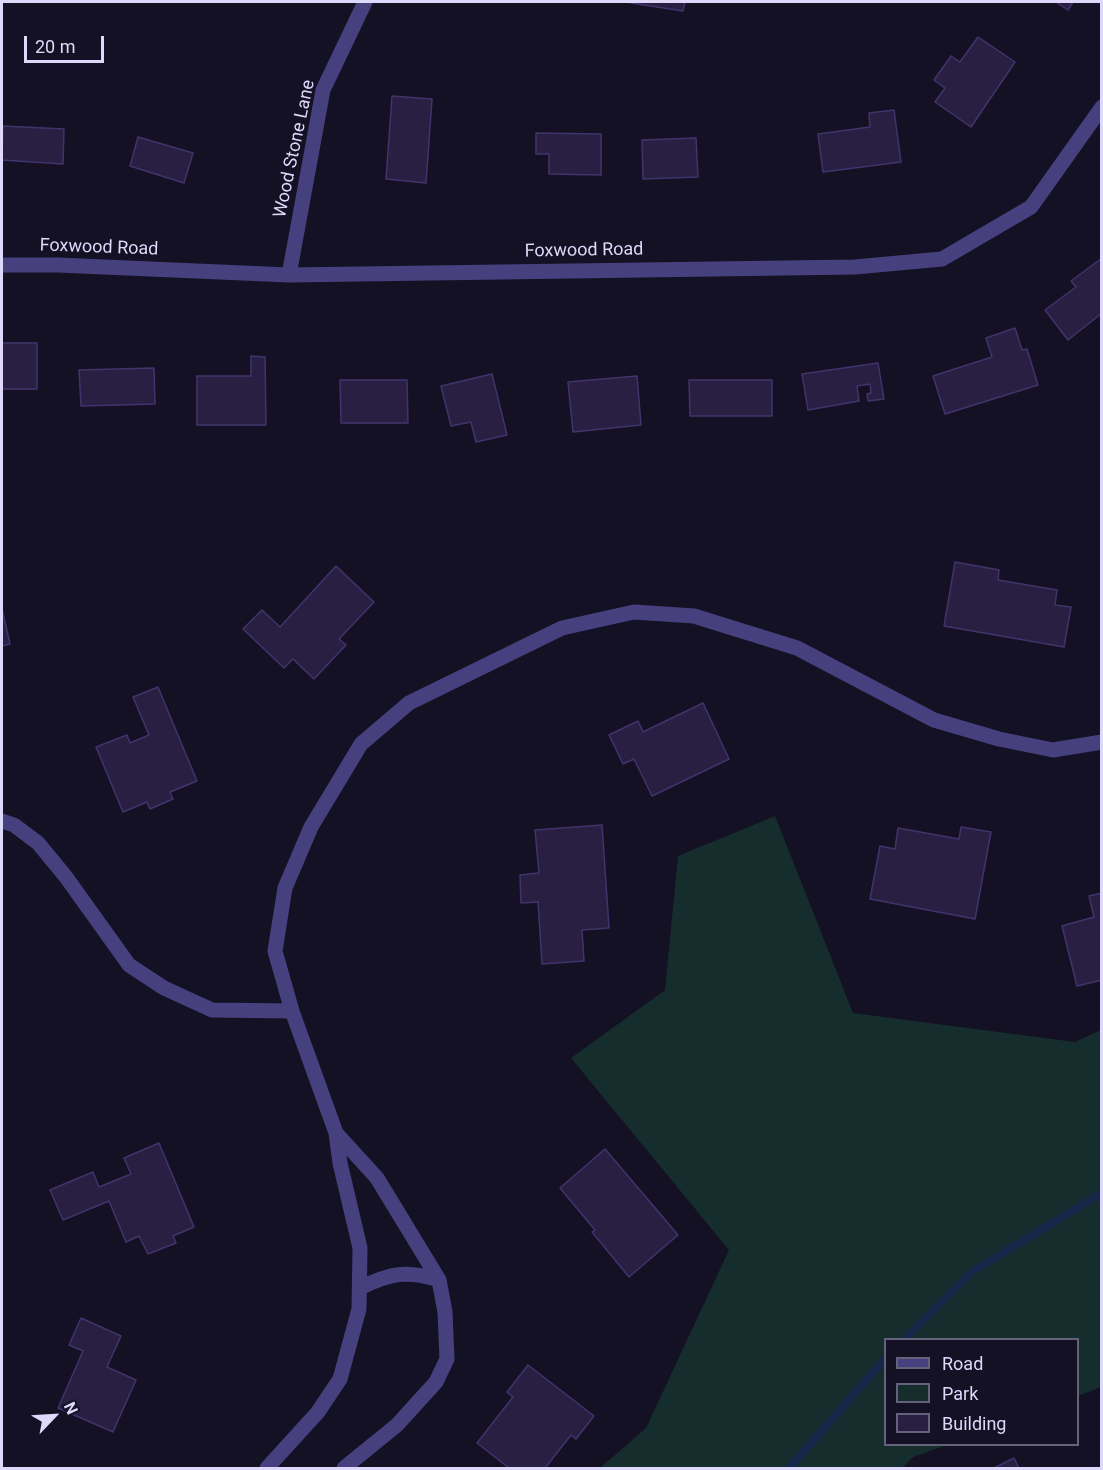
<!DOCTYPE html>
<html>
<head>
<meta charset="utf-8">
<style>
  body { margin:0 }
  #map { position:relative; width:1103px; height:1470px; overflow:hidden; background:#151124; font-family:Roboto,sans-serif }
  canvas { display:block }
  .frame { position:absolute; inset:0; border:3px solid #ded8fb; pointer-events:none }
  .legend { position:absolute; left:884px; top:1338px; width:195px; height:108px; box-sizing:border-box; background:#151124; border:2px solid #65617a; margin:0; padding:8px 10px; list-style:none; font-size:18px; color:#ded8fb }
  .legend li { display:flex; align-items:center; gap:12px; height:30px }
  .legend b { width:30px; border:2px solid #65617a }
  .north { position:absolute; left:24px; top:1386px; width:60px; height:60px; -webkit-text-stroke:4px #151124; paint-order:stroke; rotate:65deg; font-size:16px; font-weight:700; line-height:24px; text-align:center; color:#ded8fb }
  .north::after { content:''; display:block; margin:auto; width:21px; height:27px; background:#ded8fb; clip-path:polygon(50% 0,100% 100%,50% 72%,0 100%) }
  .scale { position:absolute; left:24px; top:36px; width:80px; height:27px; box-sizing:border-box; border:3px solid #ded8fb; border-top:0; padding-left:8px; font-size:18px; line-height:21px; white-space:nowrap; color:#ded8fb; -webkit-text-stroke:4px #151124; paint-order:stroke }
</style>
</head>
<body>
<div id="map">
<canvas width="1103" height="1470"></canvas>
<div class="frame"></div>
<ul class="legend">
<li><b style="height:8px;background:#46417e"></b>Road</li>
<li><b style="height:16px;background:#152d2d"></b>Park</li>
<li><b style="height:16px;background:#281f43"></b>Building</li>
</ul>
<div class="north">N</div>
<div class="scale">20 m</div>
</div>
<script>
const c = document.querySelector('canvas').getContext('2d');
c.lineJoin = 'round';
function paint(path, color) { c.fillStyle = color; c.fill(path, 'evenodd'); }
function trace(path, color, width, dash) { c.strokeStyle = color; c.lineWidth = width; c.lineCap = dash ? 'butt' : 'round'; c.setLineDash(dash || []); c.stroke(path); }
function write(font, color, halo, rows, align = 'center') {
  c.font = font + ' Roboto,sans-serif'; c.lineWidth = 6; c.setLineDash([]); c.textBaseline = 'middle'; c.strokeStyle = halo; c.fillStyle = color; for (const [text, x, y, turn = 0] of rows) {
    c.save(); c.translate(x, y); c.rotate((+turn || 0) * Math.PI / 180); c.textAlign = isNaN(turn) ? turn : align; if (halo) c.strokeText(text, 0, 0); c.fillText(text, 0, 0); c.restore();
  }
}
const green = new Path2D(`
  M775,816L853,1013L1075,1042L1101,1030V1387L1078,1396V1340H886V1444L947,1445L913,1457L902,1468H600L646,1428L729,1250L571,1058L665,990L678,856Z`);
const stream = new Path2D(`
  M904,1340L973,1271L1102,1193
  M789,1468L886,1358`);
const building = new Path2D(`
  M625,2H685L683,11Z
  M1056,2H1073L1068,10Z
  M978,37L1015,62L971,127L935,102L945,88L934,80L951,56L960,62Z
  M392,96L432,99L426,183L386,179Z
  M894,110L901,162L823,172L818,134L870,127L869,113Z
  M3,126L64,129L63,164L2,160Z
  M536,133L601,134V175L549,174V154H536Z
  M138,137L193,153L184,183L130,166Z
  M696,138L698,177L643,179L642,140Z
  M1102,258V313L1068,340L1045,310L1076,287L1071,281Z
  M1015,328L1022,350L1027,349L1038,385L945,414L933,376L992,357L986,338Z
  M2,343H37V389H2Z
  M251,356L265,357L266,425H197V376H251Z
  M878,363L884,399L868,401L867,394L871,393L870,384L857,386L859,401L808,410L802,374Z
  M154,368L155,404L81,406L79,370Z
  M492,374L507,435L476,442L471,422L451,426L441,386Z
  M637,376L641,425L573,432L568,382Z
  M340,380H407L408,423H341Z
  M689,380H772V416H690Z
  M955,562L999,570L998,580L1057,590L1055,605L1071,607L1064,647L944,626Z
  M336,566L374,602L339,639L346,645L314,679L293,659L284,668L243,629L262,610L280,627Z
  M2,609L10,644L2,646Z
  M158,687L197,781L170,792L173,799L150,809L147,802L123,812L96,747L127,735L130,743L149,735L133,697Z
  M703,703L729,759L652,796L634,759L623,764L609,735L638,721L643,732Z
  M602,825L609,928L582,930L584,961L542,964L538,902L521,903L520,875L539,873L535,830Z
  M961,827L991,832L975,919L870,899L880,846L895,849L898,828L959,839Z
  M1102,893V980L1077,986L1062,926L1094,917L1089,896Z
  M159,1143L194,1227L173,1236L176,1243L148,1254L139,1236L126,1242L109,1201L63,1220L50,1190L93,1172L99,1187L131,1174L124,1158Z
  M605,1149L678,1235L629,1277L592,1232L595,1230L560,1188Z
  M81,1318L121,1336L107,1367L136,1380L113,1432L58,1408L83,1351L69,1345Z
  M528,1365L594,1416L576,1439L571,1435L545,1468H509L477,1443L513,1397L507,1392Z
  M1014,1458L1019,1468H994Z`);
const street = new Path2D(`
  M2,265H58L289,275L855,267L942,259L1031,207L1102,107
  M289,275L323,90L365,2
  M2,821L14,825L38,843L66,877L129,965L164,988L212,1010L292,1011
  M336,1133L377,1178L439,1280L445,1312L447,1359L436,1382L397,1425L344,1468
  M360,1288C390,1273 407,1270 439,1280
  M267,1468L318,1412L340,1379L359,1309L360,1248L340,1163L336,1133L292,1011L275,951L285,888L311,827L361,744L409,703L562,628L634,612L694,616L797,648L934,720L999,739L1053,750L1102,742`);
const streetNames = [
  ["Wood Stone Lane",295,149,-78],
  ["Foxwood Road",99,248,2],
  ["Foxwood Road",584,251,-1]
];
paint(green, '#152d2d');
trace(stream, '#162749', 8);
paint(building, '#281f43');
trace(building, '#41346c', 1.5);
trace(street, '#46417e', 15);
write('18px', '#ded8fb', '#151124', streetNames);
</script>
</body>
</html>
